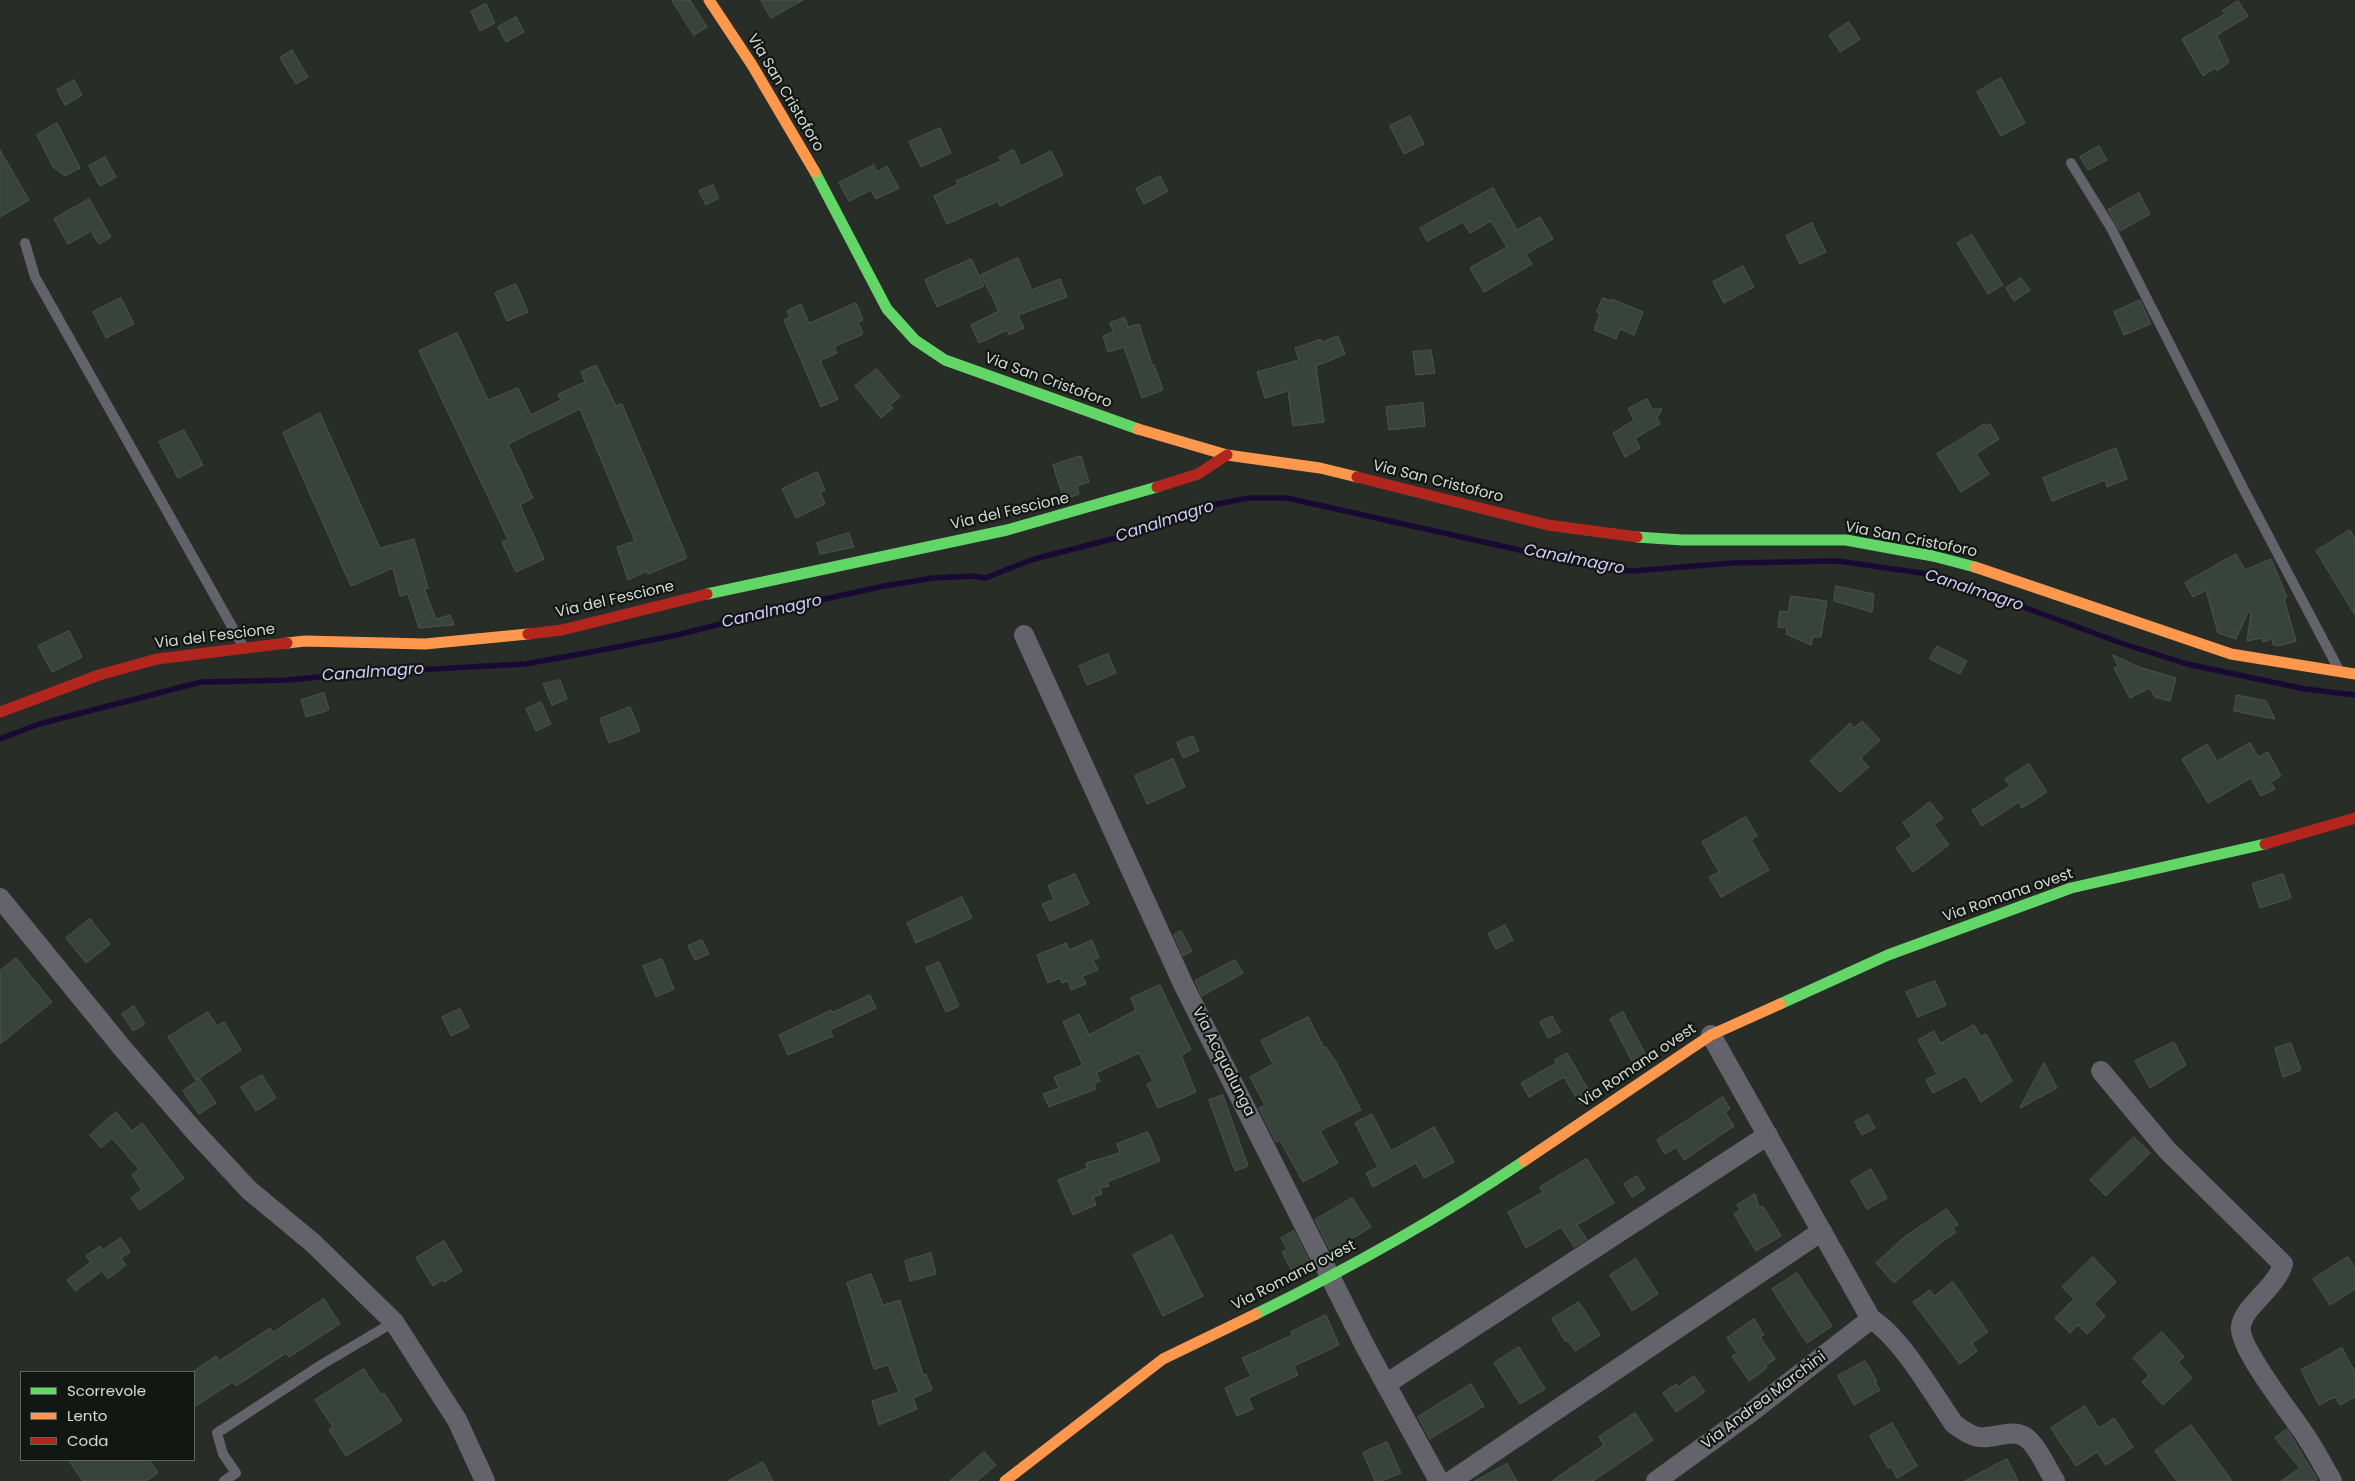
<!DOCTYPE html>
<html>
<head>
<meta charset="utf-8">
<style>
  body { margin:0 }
  #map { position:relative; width:2355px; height:1481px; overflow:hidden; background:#282d28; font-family:Poppins,sans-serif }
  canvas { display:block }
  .legend { position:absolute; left:20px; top:1371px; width:175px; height:90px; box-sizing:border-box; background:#121713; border:1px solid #5f6560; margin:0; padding:6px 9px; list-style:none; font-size:15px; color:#d3dad4 }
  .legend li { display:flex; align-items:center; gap:10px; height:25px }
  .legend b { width:25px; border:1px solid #5f6560 }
</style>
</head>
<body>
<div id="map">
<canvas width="2355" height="1481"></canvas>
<ul class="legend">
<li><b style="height:6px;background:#63d668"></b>Scorrevole</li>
<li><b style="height:6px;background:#ff974d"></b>Lento</li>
<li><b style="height:6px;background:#b3261e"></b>Coda</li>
</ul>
</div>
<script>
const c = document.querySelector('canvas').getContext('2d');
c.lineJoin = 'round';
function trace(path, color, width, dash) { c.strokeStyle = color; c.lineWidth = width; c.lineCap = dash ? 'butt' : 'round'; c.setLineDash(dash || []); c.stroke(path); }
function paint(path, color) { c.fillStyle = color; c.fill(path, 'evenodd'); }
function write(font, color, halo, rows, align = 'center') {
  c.font = font + ' Poppins,sans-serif'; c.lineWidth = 4.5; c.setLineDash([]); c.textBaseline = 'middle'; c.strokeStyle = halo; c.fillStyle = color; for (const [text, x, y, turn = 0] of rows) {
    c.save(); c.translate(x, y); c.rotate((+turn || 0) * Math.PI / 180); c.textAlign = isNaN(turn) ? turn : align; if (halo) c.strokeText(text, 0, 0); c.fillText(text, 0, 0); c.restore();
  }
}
const stream = new Path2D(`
  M0,739L39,724L201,682L288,680L360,673L525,664L597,651L677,635L784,608L884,586L933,578L973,576L985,578L1034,559L1132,534L1197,508L1248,498H1287L1600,568L1632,571L1733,563L1838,561L1928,574L1980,591L2121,643L2187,664L2305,689L2355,695`);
const building = new Path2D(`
  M672,0H690L707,27L694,35Z
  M761,0H803L771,18Z
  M2238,1L2248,16L2217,35L2229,62L2217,71L2215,68L2203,76L2182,39L2225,14L2223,11Z
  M486,4L495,23L480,31L471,12Z
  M516,17L524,32L506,42L498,27Z
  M1849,22L1860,39L1840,52L1829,35Z
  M292,50L308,77L296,84L280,58Z
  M2001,78L2025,123L2001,136L1977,92Z
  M74,80L82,95L65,105L57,90Z
  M1410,116L1424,144L1404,154L1390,126Z
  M57,123L80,168L65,176L53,167L37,135Z
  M940,128L951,153L921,167L909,142Z
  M2099,146L2107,160L2088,170L2080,157Z
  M0,150L29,200L0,217Z
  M1014,150L1021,166L1051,151L1063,175L1000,206L998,201L947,224L934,196L958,184L956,181L1001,161L999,157Z
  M105,157L116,177L100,186L89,166Z
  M874,165L877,172L887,166L899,188L876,199L871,190L849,201L839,183Z
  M1160,176L1168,191L1144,204L1136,189Z
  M713,185L719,198L706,205L699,191Z
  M1493,188L1517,230L1540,217L1553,239L1526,254L1532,264L1484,292L1470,268L1507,247L1491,221L1470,233L1463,222L1427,241L1420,228Z
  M2139,193L2150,214L2120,231L2108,210Z
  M89,199L111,237L99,244L91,231L68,244L54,219Z
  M1812,223L1826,252L1800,264L1786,236Z
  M1972,235L2003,285L1988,294L1957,243Z
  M1018,258L1032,290L1060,279L1067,297L1018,315L1024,328L1009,335L1007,330L979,343L971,325L999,311L981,275Z
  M971,259L984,286L937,307L925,280Z
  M1743,266L1754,287L1724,303L1713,282Z
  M2021,278L2030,290L2014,301L2006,288Z
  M516,284L528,312L507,321L495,293Z
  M121,298L134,324L106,338L93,312Z
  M1603,298L1611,301L1612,299L1643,312L1634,335L1620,329L1616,339L1594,330L1600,313L1597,312Z
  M2140,300L2151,324L2124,335L2114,312Z
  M856,303L863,320L858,322L863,334L834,347L837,353L820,361L838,399L821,407L784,320L790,317L787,311L801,304L809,323Z
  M1125,318L1128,327L1139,324L1152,365H1154L1163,390L1142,398L1124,347L1108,352L1103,336L1113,332L1110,323Z
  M457,333L488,400L518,388L531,415L561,400L558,394L585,382L581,372L596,365L616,406L622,404L687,558L648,574L647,571L628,580L617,547L635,541L580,409L508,444L533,498L520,505L544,559L516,572L502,542L508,539L419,351Z
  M1338,336L1345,354L1316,366L1324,422L1293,426L1288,391L1265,398L1257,372L1299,360L1295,348L1321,339L1322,342Z
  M1431,350L1435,373L1416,375L1413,352Z
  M877,369L900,397L890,405L893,408L881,418L855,386Z
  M1647,399L1652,409H1662L1657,418L1660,424L1635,438L1640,448L1625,457L1613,433L1634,420L1628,409Z
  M1423,403L1425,426L1389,430L1386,407Z
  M320,413L380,548L414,539L428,588L424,589L436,619L450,615L454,625L419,628L408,594L400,596L393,568L351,586L283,433Z
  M1985,424L1986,426L1990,424L1999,439L1976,454L1989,474L1961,492L1937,454Z
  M184,430L203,465L178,478L159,442Z
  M2116,448L2127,479L2107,487L2105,480L2052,501L2043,478Z
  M1081,456L1089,482L1077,486L1079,494L1064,499L1053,465Z
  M817,472L825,490L820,492L825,504L796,518L782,489Z
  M2350,530L2355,539V615L2316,551Z
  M849,533L854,547L820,554L817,543Z
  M2236,554L2245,570L2271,559L2287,597L2284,599L2296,641L2278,646L2273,645L2272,639L2263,642L2262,638L2247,641L2251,613L2248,612L2236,639L2218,633L2206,590L2193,597L2185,583Z
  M1836,586L1874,594L1872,612L1834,601Z
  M1791,596L1827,601L1821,637H1813L1811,645L1786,634L1787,628L1778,627L1780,611L1788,612Z
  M69,631L82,657L52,672L38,646Z
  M1937,646L1967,661L1960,674L1930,659Z
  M1108,654L1116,673L1087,685L1079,666Z
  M2113,655L2139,667L2176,678L2170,701L2155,697L2150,688L2130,698L2114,668L2118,667Z
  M560,680L567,699L552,705L543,684Z
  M324,693L329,710L306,717L301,700Z
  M2237,695L2266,701L2275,719L2234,711Z
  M541,702L551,724L536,731L526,709Z
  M630,707L640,731L609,743L600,719Z
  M1862,721L1880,740L1861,758L1869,767L1840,792L1810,761L1850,723L1854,728Z
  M1193,736L1199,751L1183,758L1177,743Z
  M2250,743L2258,757L2268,752L2281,776L2271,782L2275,789L2261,796L2251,778L2208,803L2182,759L2207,744L2217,761Z
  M1173,759L1185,787L1147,804L1135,776Z
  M2029,764L2047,792L2022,808L2019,802L1982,826L1972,810L2010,786L2005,779Z
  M1930,802L1943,818L1934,825L1949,845L1913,872L1896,848L1912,836L1903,823Z
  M1746,817L1757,836L1751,840L1769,870L1721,897L1709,877L1719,872L1702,842Z
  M1075,874L1089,904L1050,921L1042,904L1054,899L1048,886Z
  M2283,874L2291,898L2260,908L2252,884Z
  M962,897L972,918L916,943L907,923Z
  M90,919L110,944L86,963L66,938Z
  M1505,925L1513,940L1496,949L1488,934Z
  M1181,931L1192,951L1183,956L1174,935Z
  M702,940L709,954L695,960L688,946Z
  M1092,940L1099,958L1093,960L1098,970L1082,976L1086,984L1071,990L1068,981L1062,983L1060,978L1048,983L1037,955L1066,943L1069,950Z
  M16,958L52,1002L0,1044V971Z
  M662,959L674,989L656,997L643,966Z
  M1235,960L1243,973L1202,996L1195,981Z
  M939,962L959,1006L946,1012L926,968Z
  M1935,981L1946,1005L1918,1017L1906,992Z
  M1160,985L1191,1050L1181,1055L1196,1092L1158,1108L1147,1084L1153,1081L1139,1053L1096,1073L1100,1081L1094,1084L1096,1089L1049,1107L1043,1094L1059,1088L1054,1077L1083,1065L1063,1022L1079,1014L1089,1035L1136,1010L1131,998Z
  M870,995L876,1008L830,1030L833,1036L788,1055L779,1035L831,1010L833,1012Z
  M134,1006L145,1024L133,1031L122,1014Z
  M460,1009L469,1027L451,1036L442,1017Z
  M208,1012L217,1026L224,1022L241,1050L196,1080L168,1037Z
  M1623,1012L1648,1059L1635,1067L1610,1019Z
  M1552,1016L1561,1032L1548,1038L1540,1022Z
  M1308,1017L1324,1048L1326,1047L1336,1062L1361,1110L1320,1131L1338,1163L1303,1182L1280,1140L1276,1142L1259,1108L1265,1105L1250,1077L1273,1064L1261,1041Z
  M1974,1025L1981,1037L1986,1034L2012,1081L1981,1102L1966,1076L1933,1093L1926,1080L1937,1074L1918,1040L1934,1031L1940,1043Z
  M2174,1042L2186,1065L2150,1088L2135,1061Z
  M2291,1043L2301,1070L2283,1077L2275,1048Z
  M1567,1053L1592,1096L1580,1104L1564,1077L1529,1097L1521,1083L1556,1063L1555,1060Z
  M2044,1063L2057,1088L2020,1108Z
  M262,1075L276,1098L256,1111L241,1087Z
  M200,1079L216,1103L199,1114L183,1091Z
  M1223,1095L1248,1166L1235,1171L1209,1100Z
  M1723,1097L1730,1109L1725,1112L1734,1126L1684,1160L1676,1147L1665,1154L1657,1140Z
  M116,1112L132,1131L142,1123L184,1178L140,1210L131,1198L142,1190L132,1175L139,1169L112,1138L101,1148L90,1135Z
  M1372,1114L1391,1151L1434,1127L1454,1162L1424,1178L1416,1163L1373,1187L1366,1173L1378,1167L1355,1123Z
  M1868,1115L1875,1128L1862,1135L1855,1122Z
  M1148,1132L1160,1161L1107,1182L1109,1186L1100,1188L1102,1194L1093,1197L1096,1205L1073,1215L1058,1180L1087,1168L1086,1163L1120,1153L1117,1144Z
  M2134,1137L2150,1153L2106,1196L2090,1180Z
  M1587,1159L1614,1203L1577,1225L1587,1239L1574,1247L1561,1227L1526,1248L1508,1212L1543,1192L1540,1187Z
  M1871,1169L1887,1198L1867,1209L1851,1181Z
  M1637,1176L1645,1189L1632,1197L1624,1184Z
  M1755,1194L1759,1208L1763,1206L1781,1236L1756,1251L1734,1214L1740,1210L1737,1205Z
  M1352,1198L1371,1227L1331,1252L1315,1220Z
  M1947,1209L1958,1225L1953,1228L1956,1232L1938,1245L1894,1283L1876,1263L1903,1238Z
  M1294,1231L1313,1269L1295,1277L1282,1252L1287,1249L1281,1238Z
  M1172,1235L1203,1296L1163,1316L1133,1255Z
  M121,1238L130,1252L121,1258L126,1265L108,1279L102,1271L75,1291L67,1280L91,1262L86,1256L100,1246L102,1250Z
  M444,1241L462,1271L444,1282L443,1279L433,1286L416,1258Z
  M931,1253L936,1274L910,1281L905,1261Z
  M2093,1257L2116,1282L2094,1304L2105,1316L2087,1334L2078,1325L2070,1333L2055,1318L2074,1299L2062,1287Z
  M2348,1257L2355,1268V1289L2330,1305L2313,1279Z
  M1636,1259L1658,1294L1632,1311L1610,1275Z
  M1797,1273L1832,1326L1807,1343L1772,1289Z
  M871,1274L883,1305L900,1300L923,1375L926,1374L932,1390L913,1398L917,1409L879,1425L872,1401L899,1392L888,1365L874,1369L847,1283Z
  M1953,1282L1988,1332L1972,1343L1977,1351L1960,1364L1913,1302L1930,1290L1934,1296Z
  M324,1299L340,1324L289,1357L286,1353L236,1386L233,1382L194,1407V1371L216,1356L219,1361L270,1328L273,1332Z
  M1579,1302L1600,1335L1575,1351L1568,1340L1566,1342L1552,1319Z
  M1326,1315L1339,1345L1294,1366L1298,1375L1248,1398L1253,1409L1237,1416L1225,1388L1251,1376L1242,1358L1292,1335L1291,1332Z
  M1754,1319L1764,1335L1760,1337L1775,1359L1765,1366L1767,1368L1749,1381L1732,1356L1737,1353L1727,1338Z
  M2162,1332L2184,1357L2178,1362L2192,1378L2163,1405L2142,1382L2149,1375L2133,1358Z
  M1519,1347L1545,1389L1520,1404L1494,1363Z
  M2342,1348L2355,1372V1397L2340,1405L2335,1397L2319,1405L2301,1370Z
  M1865,1361L1877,1381L1875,1382L1880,1390L1854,1405L1838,1376Z
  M364,1369L381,1395L384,1393L402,1421L346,1456L329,1430L333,1427L315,1400Z
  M1694,1376L1705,1392L1676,1412L1663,1393L1676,1384L1678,1387Z
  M1471,1384L1484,1406L1430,1439L1418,1417Z
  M2085,1406L2099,1428L2114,1418L2133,1447L2106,1465L2097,1452L2076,1466L2051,1428Z
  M1635,1413L1653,1440L1593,1481H1552L1604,1445L1599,1437Z
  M1892,1423L1917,1466L1897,1478L1891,1467L1888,1468L1870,1436Z
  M2191,1425L2232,1481H2177L2155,1451Z
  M2287,1429L2317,1479L2315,1481H2281L2300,1468L2275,1438Z
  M1387,1442L1401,1473L1382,1481H1375L1363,1453Z
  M984,1452L996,1465L977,1481H950Z
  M2007,1459L2018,1481H1965Z
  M69,1460H149L158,1473L146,1481H83Z
  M763,1462L773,1481H728Z
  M1507,1464L1517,1481H1475Z`);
const lane = new Path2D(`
  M2071,163L2111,228L2243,488L2338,668
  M25,243L35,277L243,646
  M224,1481L236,1473L223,1454L217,1433L321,1365L394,1322`);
const street = new Path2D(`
  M1024,635L1184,986L1366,1348L1439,1481
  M0,898L124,1050L196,1133L249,1190L313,1243L394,1322L457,1420L485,1481
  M1711,1035L1871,1319C1900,1336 1934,1395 1954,1424C1962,1430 1969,1435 1978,1437C1996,1440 2014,1425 2030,1441C2040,1451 2047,1469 2055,1481
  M2101,1071L2167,1150L2283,1264C2276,1288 2244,1306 2241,1326C2237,1347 2294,1417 2307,1438C2316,1452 2324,1467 2332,1481
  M1386,1384L1768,1135
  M1451,1481L1822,1231
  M1656,1481L1746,1416L1871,1319`);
const fast = new Path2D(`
  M815,172L887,309L915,340L945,360L1138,429
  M1637,537L1682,540H1846L1933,556L1975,567
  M707,594L1007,530L1157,487
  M1780,1004L1888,955L2071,888L2265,844
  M1256,1314C1348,1269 1439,1218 1524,1161`);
const slow = new Path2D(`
  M709,0L752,65L815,172
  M1138,429L1227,455L1320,468L1357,477
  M1975,567L2231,654L2355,674
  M287,643L305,641L425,644L528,634
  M1524,1161L1711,1035L1780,1004
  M1005,1481L1163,1359L1256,1314`);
const jam = new Path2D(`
  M1357,477L1548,525L1637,537
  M1157,487L1198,474L1227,455
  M528,634L562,630L707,594
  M0,712L99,675L157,659L287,643
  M2265,844L2355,818`);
const streetNames = [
  ["Via San Cristoforo",785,93,59],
  ["Via San Cristoforo",1048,381,20],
  ["Via San Cristoforo",1438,482,14],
  ["Via del Fescione",1010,512,-13],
  ["Via San Cristoforo",1911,540,11],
  ["Via del Fescione",615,600,-13],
  ["Via del Fescione",215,637,-7],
  ["Via Romana ovest",2008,896,-19],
  ["Via Acqualunga",1223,1062,63],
  ["Via Romana ovest",1638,1066,-34],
  ["Via Romana ovest",1294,1276,-27],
  ["Via Andrea Marchini",1764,1401,-37]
];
const waterNames = [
  ["Canalmagro",1165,522,-18],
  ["Canalmagro",1574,560,11],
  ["Canalmagro",1974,591,18],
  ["Canalmagro",772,612,-13],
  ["Canalmagro",373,673,-4]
];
trace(stream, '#1a0a33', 5.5);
paint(building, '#38443b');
trace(building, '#4e534f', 1);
trace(lane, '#64626b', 10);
trace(street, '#64626b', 20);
trace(fast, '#63d668', 11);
trace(slow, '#ff974d', 11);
trace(jam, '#b3261e', 11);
write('15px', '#d3dad4', '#121713', streetNames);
write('italic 16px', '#d7cafa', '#121713', waterNames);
</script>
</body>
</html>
